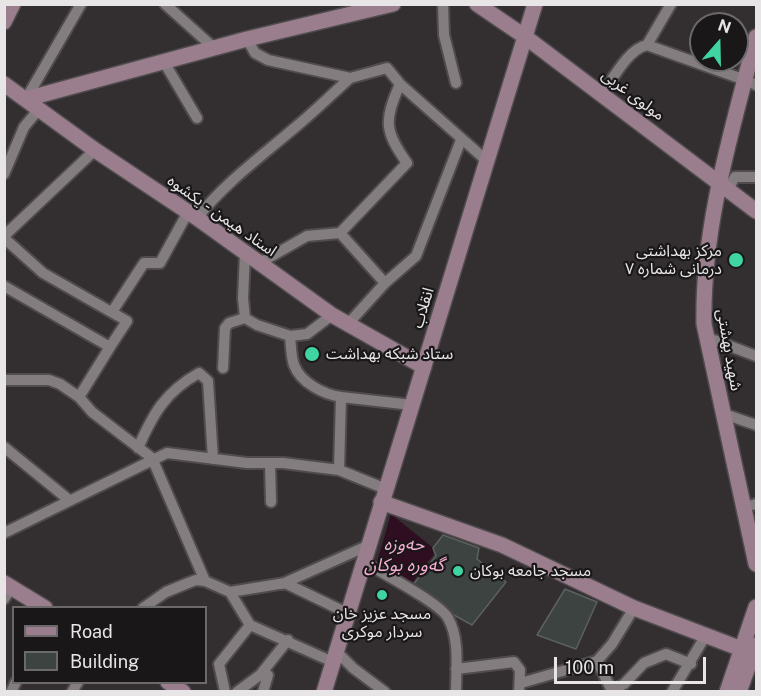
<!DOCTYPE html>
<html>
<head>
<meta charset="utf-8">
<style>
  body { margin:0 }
  #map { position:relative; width:761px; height:696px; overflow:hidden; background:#332e30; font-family:"Public Sans",sans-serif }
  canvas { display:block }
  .frame { position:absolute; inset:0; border:6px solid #e8e5e6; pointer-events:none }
  .legend { position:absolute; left:12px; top:606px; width:195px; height:78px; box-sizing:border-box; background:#191718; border:2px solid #6c696a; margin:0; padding:8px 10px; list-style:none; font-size:18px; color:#e8e5e6 }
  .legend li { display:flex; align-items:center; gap:12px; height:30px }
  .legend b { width:30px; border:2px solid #6c696a }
  .north { position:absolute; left:689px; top:12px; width:60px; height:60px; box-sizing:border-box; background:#191718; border:2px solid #6c696a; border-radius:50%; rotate:20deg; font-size:16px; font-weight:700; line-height:24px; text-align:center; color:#e8e5e6 }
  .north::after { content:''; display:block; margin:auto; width:21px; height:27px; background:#3fd4a2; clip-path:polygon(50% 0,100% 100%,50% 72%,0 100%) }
  .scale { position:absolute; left:554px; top:657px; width:152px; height:27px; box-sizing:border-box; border:3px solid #e8e5e6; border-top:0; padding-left:8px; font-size:18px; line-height:21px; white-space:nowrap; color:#e8e5e6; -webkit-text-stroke:4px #191718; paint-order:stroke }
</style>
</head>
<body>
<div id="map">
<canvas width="761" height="696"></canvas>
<div class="frame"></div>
<ul class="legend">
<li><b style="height:8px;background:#9a7e8d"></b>Road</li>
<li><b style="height:16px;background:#3d4340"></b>Building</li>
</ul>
<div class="north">N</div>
<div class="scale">100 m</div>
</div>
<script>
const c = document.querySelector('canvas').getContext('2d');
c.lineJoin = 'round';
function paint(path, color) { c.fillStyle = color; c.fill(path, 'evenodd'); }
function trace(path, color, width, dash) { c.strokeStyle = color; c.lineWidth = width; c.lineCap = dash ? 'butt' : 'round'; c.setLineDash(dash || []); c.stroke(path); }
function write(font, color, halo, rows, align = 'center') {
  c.font = font + ' "Public Sans","Noto Sans Arabic",sans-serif'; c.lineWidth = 4.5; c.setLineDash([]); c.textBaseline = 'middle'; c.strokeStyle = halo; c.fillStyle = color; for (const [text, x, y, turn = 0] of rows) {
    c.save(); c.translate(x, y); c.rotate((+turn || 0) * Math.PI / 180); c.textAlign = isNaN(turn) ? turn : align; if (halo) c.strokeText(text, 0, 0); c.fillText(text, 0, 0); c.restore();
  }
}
const water = new Path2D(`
  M391,514L432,547L434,554L409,587L377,562Z`);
const building = new Path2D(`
  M443,535L479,548L477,559L506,582L472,625L445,610L412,586L436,556L433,548Z
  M565,589L597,602L576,649L537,635Z`);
const street = new Path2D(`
  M165,4L214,48
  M443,4L444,35L456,83
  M647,45L745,80
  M164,62L197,118
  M350,78L387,68L400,84L487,161
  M752,83L756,85
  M602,94C613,79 628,49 647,45L671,4
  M26,99L81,4
  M4,174L24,127L39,109
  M728,189L735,177H756
  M197,218C225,183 258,159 292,130C312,114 331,95 350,78L268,60L255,53L247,39
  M340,233L385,283
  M4,236L95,150
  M4,238L43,273L127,321L110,347
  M258,264L307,236L340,233L407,163C384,130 384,121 400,84
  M4,286L110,347L79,397
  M112,312L144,263H160L188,212
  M245,318L257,325L290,336C291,345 291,357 294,365C301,383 323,394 341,397L339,470
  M245,318L243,298L245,254
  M348,324L385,283L416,256L461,140
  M290,336L307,334L332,315
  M714,340L756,356
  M223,368L225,328L229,323L245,318
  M4,380H49L60,384L79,397L92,412L152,458L205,581
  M341,397L412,405
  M730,416L756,425
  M4,447L69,500
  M138,448C153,414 165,392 199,373L208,381L213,459
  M270,463L271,502
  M752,505L756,504
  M4,533L167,453L247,463H283L339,470L386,489
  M363,561C381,573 439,602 448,618C460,639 456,668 456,692
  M282,584L367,546
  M230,592L285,583L347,613
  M4,599L12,587
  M143,608L166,592L188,583L196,580L205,581L230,592L250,625L333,662
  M634,608L612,644L597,661L612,691L624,684L644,663L666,654L691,664
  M337,652L353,668L385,692
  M456,669L514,662L520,670L519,692
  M521,683L597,661
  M11,692L16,682
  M72,692L78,682
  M225,692L219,664L250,625
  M237,692L260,675L288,640
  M263,692L268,675
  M672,692L706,635`);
const secondary = new Path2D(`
  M477,4L524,36L756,211
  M4,22L13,4
  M756,37C732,130 702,227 704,324L756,564
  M4,84L95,150L197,218L332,315L424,367
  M26,99L247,39L393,4
  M381,502L502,545L634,608L744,650
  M4,583L45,608
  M168,682L183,692
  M324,692L535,4
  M727,692L756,607
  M739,692L756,645`);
const markers = [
  [736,260,8,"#3fd4a2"],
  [312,354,8,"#3fd4a2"],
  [458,571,6,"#3fd4a2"],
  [382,595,6,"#3fd4a2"]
];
const streetNames = [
  ["مولوی غربی",633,95,37],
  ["استاد هیمن - یکشوه",222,216,35],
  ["انقلاب",423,308,-73],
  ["شهید بهشتی",729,350,80]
];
const poiNames = [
  ["مرکز بهداشتی",722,251,"right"],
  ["درمانی شماره ۷",722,269,"right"],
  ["ستاد شبکه بهداشت",326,354],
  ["مسجد جامعه بوکان",470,571],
  ["مسجد عزیز خان",382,614,"center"],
  ["سردار موکری",382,632,"center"]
];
const waterNames = [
  ["حه‌وزه",404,544],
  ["گه‌وره بوکان",404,565]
];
paint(water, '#300e22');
paint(building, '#3d4340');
trace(building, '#5b615e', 1.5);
trace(street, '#504c4e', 14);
trace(secondary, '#504c4e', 18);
trace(street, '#837d80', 10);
trace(secondary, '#9a7e8d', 15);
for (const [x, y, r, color] of markers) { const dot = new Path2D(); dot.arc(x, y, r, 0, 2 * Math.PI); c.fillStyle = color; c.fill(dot); trace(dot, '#191718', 2); }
write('16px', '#e8e5e6', '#191718', streetNames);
write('16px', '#e8e5e6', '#191718', poiNames, 'left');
write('italic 18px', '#f5aed2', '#191718', waterNames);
</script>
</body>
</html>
